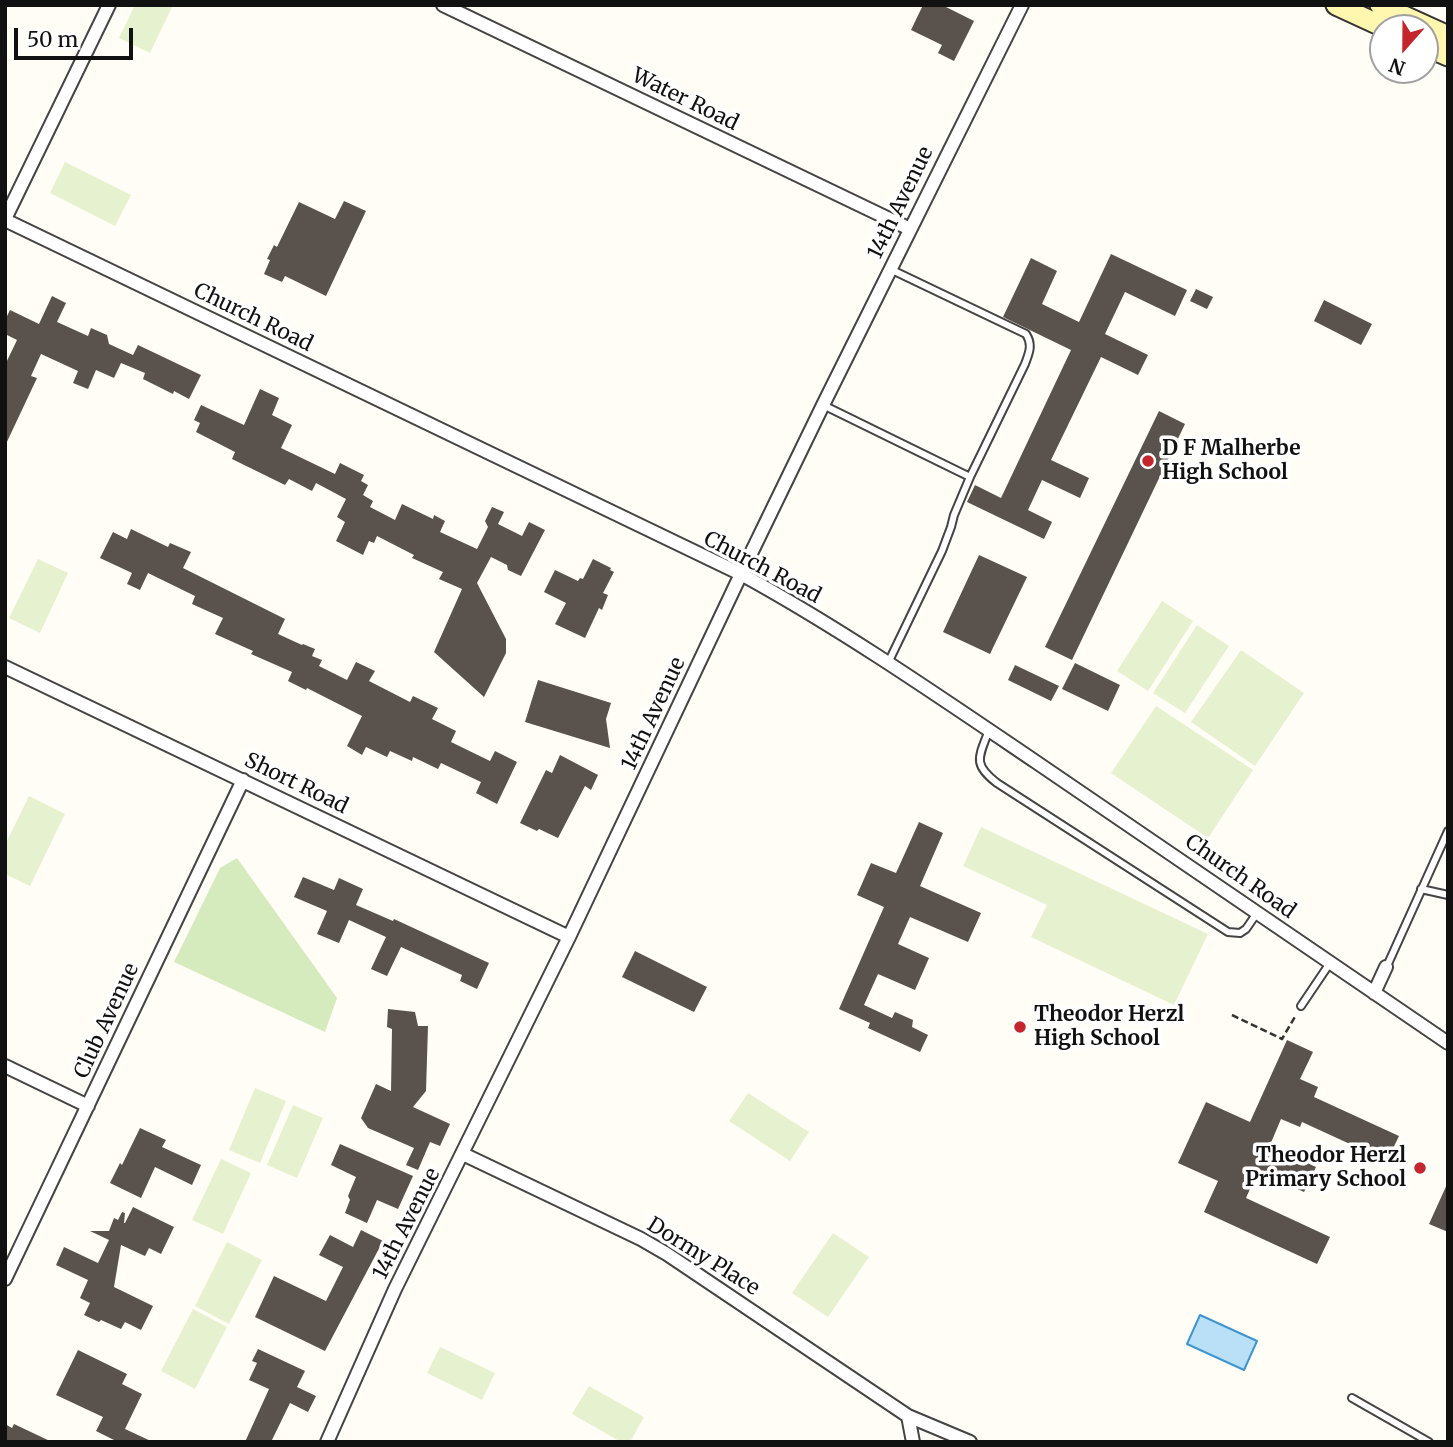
<!DOCTYPE html>
<html>
<head>
<meta charset="utf-8">
<style>
  body { margin:0 }
  #map { position:relative; width:1453px; height:1447px; overflow:hidden; background:#fffdf5; font-family:Merriweather,serif }
  canvas { display:block }
  .frame { position:absolute; inset:0; border:7px solid #111; pointer-events:none }
  .north { position:absolute; left:1369px; top:14px; width:70px; height:70px; box-sizing:border-box; background:#fff; border:2px solid #a0a0a0; border-radius:50%; rotate:201deg; font-size:19px; font-weight:700; line-height:28px; text-align:center; color:#111 }
  .north::after { content:''; display:block; margin:auto; width:24px; height:32px; background:#c4262e; clip-path:polygon(50% 0,100% 100%,50% 72%,0 100%) }
  .scale { position:absolute; left:14px; top:28px; width:119px; height:32px; box-sizing:border-box; border:4px solid #111; border-top:0; padding-left:9px; font-size:21px; line-height:24px; white-space:nowrap; color:#111; -webkit-text-stroke:5px #fff; paint-order:stroke }
</style>
</head>
<body>
<div id="map">
<canvas width="1453" height="1447"></canvas>
<div class="frame"></div>
<div class="north">N</div>
<div class="scale">50 m</div>
</div>
<script>
const c = document.querySelector('canvas').getContext('2d');
c.lineJoin = 'round';
function paint(path, color) { c.fillStyle = color; c.fill(path, 'evenodd'); }
function trace(path, color, width, dash) { c.strokeStyle = color; c.lineWidth = width; c.lineCap = dash ? 'butt' : 'round'; c.setLineDash(dash || []); c.stroke(path); }
function write(font, color, halo, rows, align = 'center') {
  c.font = font + ' Merriweather,serif'; c.lineWidth = 7; c.setLineDash([]); c.textBaseline = 'middle'; c.strokeStyle = halo; c.fillStyle = color; for (const [text, x, y, turn = 0] of rows) {
    c.save(); c.translate(x, y); c.rotate((+turn || 0) * Math.PI / 180); c.textAlign = isNaN(turn) ? turn : align; if (halo) c.strokeText(text, 0, 0); c.fillText(text, 0, 0); c.restore();
  }
}
const green = new Path2D(`
  M237,858L337,998L325,1032L174,962L220,868Z`);
const pitch = new Path2D(`
  M135,5H173L150,53L119,38Z
  M65,162L131,195L115,226L50,193Z
  M38,559L68,573L40,633L9,618Z
  M1162,601L1193,621L1148,691L1117,671Z
  M1197,625L1229,646L1185,713L1153,693Z
  M1241,650L1304,693L1255,766L1191,722Z
  M1156,706L1253,770L1208,838L1111,773Z
  M29,796L65,814L30,886L5,874V845Z
  M981,827L1208,934L1174,1005L1031,937L1047,905L963,866Z
  M255,1088L286,1101L260,1163L229,1150Z
  M748,1093L809,1132L790,1161L729,1121Z
  M293,1105L323,1118L297,1178L267,1165Z
  M221,1159L251,1173L223,1234L192,1220Z
  M833,1233L869,1257L828,1317L792,1293Z
  M227,1242L262,1260L229,1324L195,1306Z
  M193,1309L227,1327L195,1389L161,1371Z
  M440,1347L495,1373L482,1400L427,1373Z
  M589,1386L644,1417L630,1442H621L572,1414Z`);
const water = new Path2D(`
  M1200,1315L1257,1341L1244,1370L1187,1344Z`);
const building = new Path2D(`
  M923,5H942L974,21L954,61L938,53L942,45L911,30Z
  M344,201L366,211L326,296L285,276L282,282L264,274L270,260L267,259L274,245L277,247L299,202L335,219Z
  M1111,254L1187,290L1175,316L1125,292L1105,334L1148,355L1138,375L1101,357L1051,460L1089,478L1080,498L1042,480L1028,510L1052,522L1044,539L967,502L975,485L1001,498L1071,350L1003,317L1031,258L1057,271L1042,304L1079,322Z
  M1196,289L1213,297L1207,309L1190,301Z
  M52,296L66,303L57,322L88,336L91,328L107,335L109,344L133,355L138,345L201,375L189,399L174,391L173,394L143,379L145,373L121,363L114,378L96,370L88,389L73,383L78,371L41,354L31,376L37,378L5,446V365L17,340L5,334V320L10,310L39,324Z
  M1324,300L1372,324L1361,345L1314,321Z
  M260,389L279,398L272,415L292,425L281,448L335,474L340,463L364,475L361,481L368,485L363,495L373,501L370,507L395,520L402,504L433,519L434,515L445,521L440,532L477,549L488,527L485,521L492,507L504,512L498,524L522,536L529,522L545,530L521,576L508,570L507,565L491,557L477,583L506,639V653L484,697L434,652L462,589L439,579L443,572L412,558L414,555L377,536L374,543L369,541L363,555L336,541L345,522L337,517L346,499L316,483L312,491L289,479L285,485L232,459L235,452L196,432L200,423L194,420L201,405L244,425Z
  M1159,411L1185,424L1072,660L1045,647Z
  M131,529L168,547L170,543L191,552L183,568L285,619L278,634L302,645L303,644L315,649L312,656L322,660L319,666L347,680L356,662L375,671L369,681L410,702L413,696L438,708L432,719L456,731L451,742L490,761L495,751L517,762L497,804L476,793L481,782L441,763L438,769L413,757L412,761L390,751L387,757L366,747L362,755L347,746L362,716L307,688L306,690L288,681L292,672L251,654L253,651L215,634L223,618L192,604L195,596L148,573L140,590L127,584L132,573L100,558L113,532L127,539Z
  M979,555L1027,577L990,654L943,632Z
  M593,559L611,568L610,570L614,572L603,593L608,595L602,610L599,608L585,638L555,624L566,603L544,592L555,570L578,581L580,578L583,579Z
  M1075,663L1120,685L1108,711L1062,689Z
  M1015,665L1059,686L1051,701L1008,680Z
  M538,680L611,703L606,719L610,748L525,722Z
  M560,755L598,775L591,790L585,786L558,838L539,829L537,831L520,823L546,770L552,773Z
  M919,822L943,833L920,886L981,913L968,942L910,917L898,944L929,958L915,990L878,974L864,1005L892,1018L895,1012L913,1020L912,1027L928,1035L920,1052L868,1028L870,1023L839,1009L884,907L857,895L871,863L896,873Z
  M303,877L334,890L339,878L363,889L356,905L393,921L394,919L489,963L477,989L460,981L462,975L401,947L387,976L371,969L386,937L349,920L339,943L317,934L327,911L294,897Z
  M635,951L707,987L694,1012L622,977Z
  M388,1009L415,1012L418,1026H428L426,1091L413,1107L450,1124L440,1146L430,1142L418,1170L406,1165L414,1148L368,1128L361,1118L376,1084L391,1091L392,1029L387,1027Z
  M1287,1040L1313,1052L1300,1079L1318,1087L1314,1097L1399,1136L1387,1161L1302,1122L1300,1127L1281,1119L1270,1145L1316,1167L1304,1192L1258,1171L1246,1198L1330,1237L1317,1264L1204,1212L1218,1181L1178,1163L1206,1102L1250,1122Z
  M140,1128L166,1140L162,1147L201,1165L192,1185L155,1167L141,1198L110,1183L120,1163L122,1165Z
  M340,1144L413,1176L398,1209L377,1200L367,1223L345,1213L350,1200L348,1196L356,1177L331,1165Z
  M1448,1182V1232L1429,1224Z
  M133,1207L174,1227L161,1254L149,1248L145,1256L121,1245L114,1287L153,1306L141,1330L125,1322L121,1329L101,1320L99,1322L84,1315L90,1303L80,1298L88,1280L56,1265L64,1247L98,1263L109,1240L90,1231H109L114,1218L118,1220L122,1212L125,1213L124,1223H125Z
  M361,1230L383,1241L325,1351L255,1317L274,1276L326,1301L343,1267L319,1255L330,1235L353,1247Z
  M258,1349L305,1371L297,1387L316,1396L308,1412L290,1403L271,1442H245L269,1389L249,1380L257,1363L252,1361Z
  M78,1350L127,1374L122,1384L142,1394L125,1429L153,1442H118L96,1431L103,1417L56,1395Z
  M5,1424L12,1428L14,1424L52,1442H5Z`);
const path = new Path2D(`
  M1232,1015L1282,1039L1296,1015`);
const lane = new Path2D(`
  M823,405L970,477
  M888,663L942,551L951,527L954,515L970,477L1025,364C1029,353 1033,345 1026,334L890,269
  M989,730C979,757 972,764 997,783L1228,932L1240,933L1246,929L1257,913
  M1421,889L1448,895
  M1387,966L1448,831
  M1301,1006L1330,963
  M1352,1398L1429,1442`);
const street = new Path2D(`
  M443,5L910,229
  M5,219L109,5
  M5,220L741,574C843,630 940,697 1036,762C1174,855 1310,950 1448,1043
  M5,667L569,937
  M1374,993L1386,967
  M5,1066L88,1106
  M463,1154L641,1239L667,1254L908,1416L970,1442
  M5,1279L243,780
  M908,1416L913,1442
  M327,1442L395,1289L569,937L741,574L823,405L1022,5`);
const secondary = new Path2D(`
  M1336,5L1386,28
  M1380,5L1448,36
  M1425,46L1448,56`);
const markers = [
  [1148,461,7,"#c4262e"],
  [1020,1027,7,"#c4262e"],
  [1420,1168,7,"#c4262e"]
];
const streetNames = [
  ["Water Road",685,100,26],
  ["14th Avenue",901,203,-64],
  ["Church Road",253,318,26],
  ["Church Road",762,568,28],
  ["14th Avenue",654,714,-65],
  ["Short Road",296,784,26],
  ["Church Road",1240,877,35],
  ["Club Avenue",107,1021,-65],
  ["14th Avenue",407,1224,-63],
  ["Dormy Place",703,1257,32]
];
const poiNames = [
  ["D F Malherbe",1162,449],
  ["High School",1162,473],
  ["Theodor Herzl",1034,1015],
  ["High School",1034,1039],
  ["Theodor Herzl",1406,1156,"right"],
  ["Primary School",1406,1180,"right"]
];
paint(green, '#d5ebbd');
paint(pitch, '#e6f2cf');
paint(water, '#b9e0f7');
trace(water, '#3f96cf', 2);
paint(building, '#5a524d');
trace(lane, '#444', 10);
trace(street, '#444', 16);
trace(secondary, '#333', 23);
trace(path, '#333', 2.5, [7, 3.5]);
trace(lane, '#fff', 6);
trace(street, '#fff', 12);
trace(secondary, '#fff6b0', 19);
for (const [x, y, r, color] of markers) { const dot = new Path2D(); dot.arc(x, y, r, 0, 2 * Math.PI); c.fillStyle = color; c.fill(dot); trace(dot, '#fff', 2.5); }
write('21px', '#111', '#fff', streetNames);
write('bold 21px', '#111', '#fff', poiNames, 'left');
</script>
</body>
</html>
